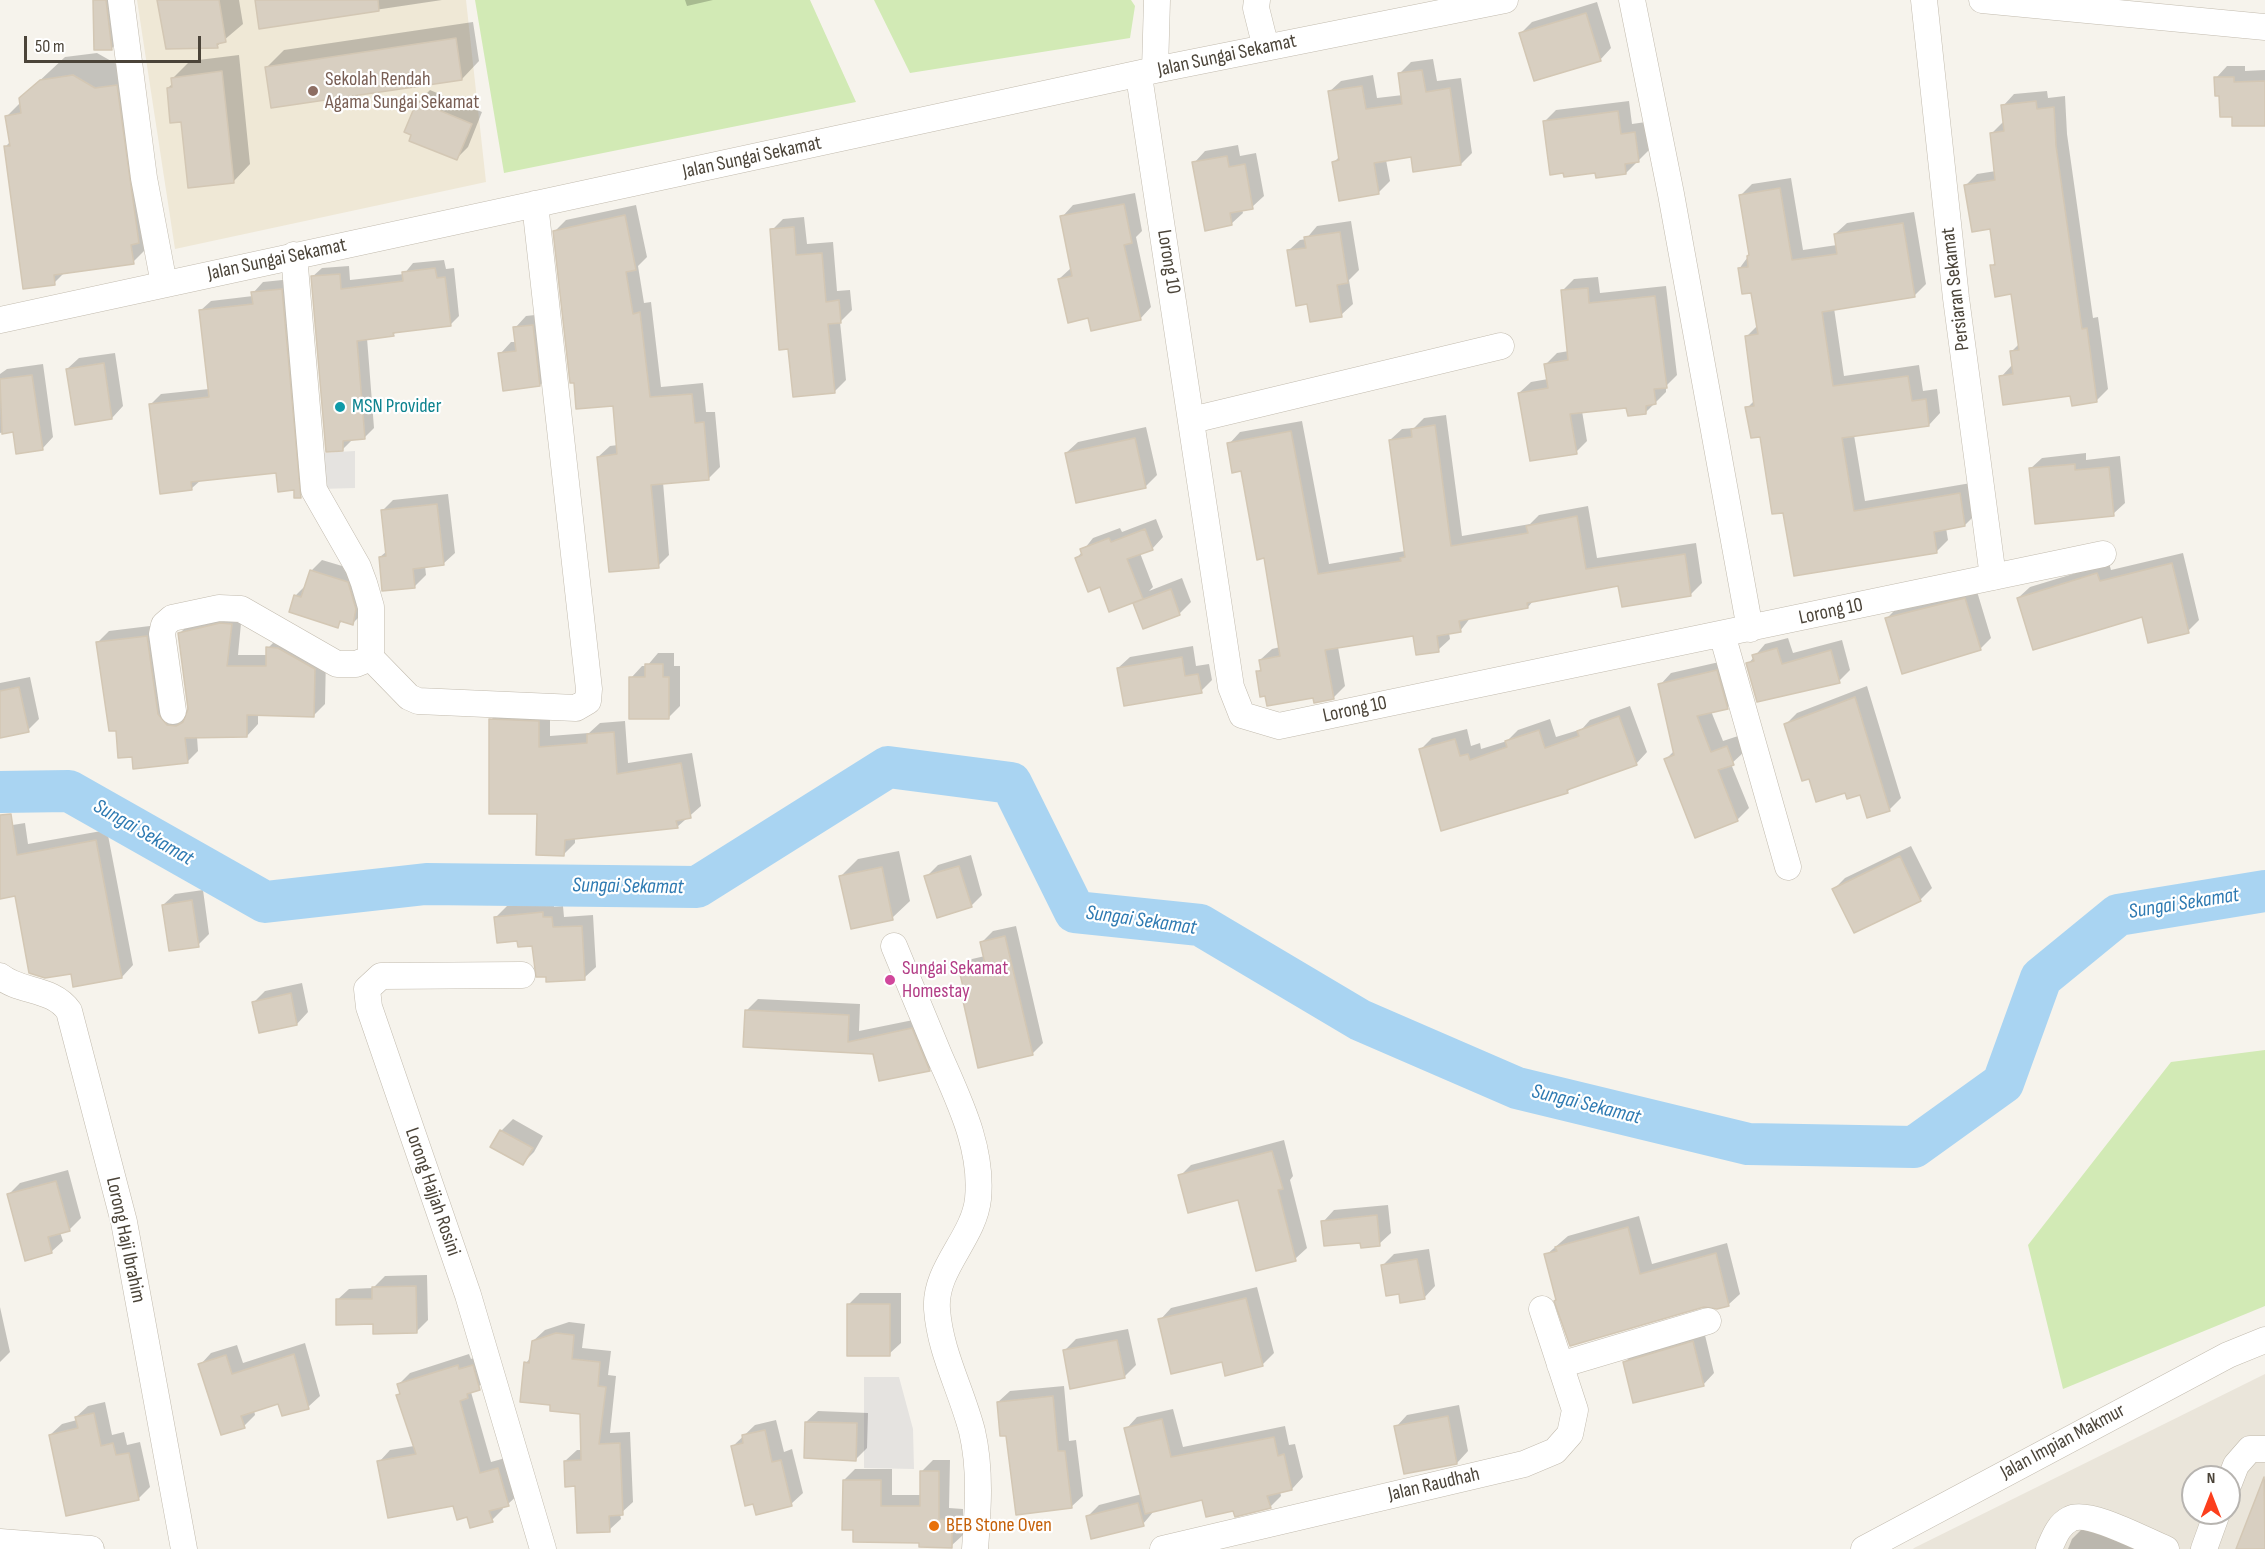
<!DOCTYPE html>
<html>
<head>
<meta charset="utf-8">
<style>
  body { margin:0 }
  #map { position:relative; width:2265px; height:1549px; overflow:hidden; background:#f6f3ec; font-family:"Sofia Sans Condensed",sans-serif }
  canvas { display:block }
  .north { position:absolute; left:2181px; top:1465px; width:60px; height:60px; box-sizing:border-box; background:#fff; border:2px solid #b7b4b0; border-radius:50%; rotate:0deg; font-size:16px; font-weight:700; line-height:24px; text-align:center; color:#4b4439 }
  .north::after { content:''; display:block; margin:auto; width:21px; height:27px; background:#fc3f1d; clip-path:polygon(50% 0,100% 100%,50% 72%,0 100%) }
  .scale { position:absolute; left:24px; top:36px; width:177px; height:27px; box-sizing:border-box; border:3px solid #4b4439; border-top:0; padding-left:8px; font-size:18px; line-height:21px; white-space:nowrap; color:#4b4439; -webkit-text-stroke:4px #fff; paint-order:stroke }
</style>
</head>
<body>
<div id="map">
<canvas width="2265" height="1549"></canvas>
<div class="north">N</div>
<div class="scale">50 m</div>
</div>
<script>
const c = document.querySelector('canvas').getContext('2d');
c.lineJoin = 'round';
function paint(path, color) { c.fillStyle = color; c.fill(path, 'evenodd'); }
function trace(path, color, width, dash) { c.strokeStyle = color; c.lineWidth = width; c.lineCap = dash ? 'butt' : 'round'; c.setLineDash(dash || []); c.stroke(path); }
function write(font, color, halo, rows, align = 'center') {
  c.font = font + ' "Sofia Sans Condensed",sans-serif'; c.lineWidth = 4.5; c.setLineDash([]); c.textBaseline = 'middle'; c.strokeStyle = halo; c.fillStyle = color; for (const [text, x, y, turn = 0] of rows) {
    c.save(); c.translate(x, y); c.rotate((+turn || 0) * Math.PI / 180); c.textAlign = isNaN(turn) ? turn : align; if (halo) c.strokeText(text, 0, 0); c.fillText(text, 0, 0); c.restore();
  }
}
const residential = new Path2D(`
  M2265,1374V1549H1913L1914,1548ZM2193,1477H2229V1513H2193Z`);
const education = new Path2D(`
  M137,0H466L486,182L175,249Z`);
const green = new Path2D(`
  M475,0H810L856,102L504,173Z
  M874,0H1131L1135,6L1130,38L910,73Z
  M2265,1050V1306L2063,1389L2028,1245L2171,1062Z`);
const parking = new Path2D(`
  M355,451V488L320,489V453Z
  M864,1377H899L913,1429L914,1469L864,1468Z`);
const shadow = new Path2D(`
  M94,0H118L123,37L112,48Z
  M159,0H239L243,24L217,46Z
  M257,0H442L261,27Z
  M685,0H713L687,6Z
  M1597,2L1611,48L1600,60L1521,33L1532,22Z
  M473,22L479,61L462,79L267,67L284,50Z
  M97,53L120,66L156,239L133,262L66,271L54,283L5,147L11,141L7,116L21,102L20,99L65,57Z
  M239,55L250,164L233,182L183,120L168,88L173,83L172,79L190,61Z
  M1433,59L1437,81L1461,78L1472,153L1461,164L1412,156L1386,160L1390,181L1378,193L1334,162L1340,156L1329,92L1341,81L1373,75L1377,98L1403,95L1399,74L1411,62Z
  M2227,66H2245V71L2265,70V124L2233,116L2216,78Z
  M430,90L482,112L468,147L456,159L418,102Z
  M2047,91L2048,98L2065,96L2067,134L2093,318L2098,317L2108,389L2096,401L2001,377L2012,365L2011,352L2020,343L2012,293L1992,266L1996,261L1991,227L1966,185L1977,174L1996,171L1992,133L2003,122V106L2014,94Z
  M1629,101L1632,124L1646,122L1650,149L1626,173L1597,171L1544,122L1556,110Z
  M1238,145L1240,156L1256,153L1264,196L1252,207L1242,209L1243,213L1231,224L1194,163L1205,151Z
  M1791,178L1803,250L1837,245L1835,234L1847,223L1914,212L1926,284L1914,296L1834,308L1844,376L1919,365L1923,391L1937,389L1940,413L1929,425L1854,435L1865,501L1971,483L1976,514L1965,525L1946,528L1948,540L1937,551L1795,575L1784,511L1761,435L1747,408L1755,400L1747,336L1758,325L1753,291L1739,269L1750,254L1740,196L1752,184Z
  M1135,193L1142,231L1136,237L1151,307L1140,319L1089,316L1059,279L1071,268L1062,217L1073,205Z
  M636,205L647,257L638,266L644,303L651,302L661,387L703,383L706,412H715L720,467L709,478L663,482L669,555L658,566L598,457L610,446L618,445L614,404L555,231L566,220Z
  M804,217L807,244L833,242L837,291L850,290L852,310L840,322L846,380L834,392L790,348L772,230L783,219Z
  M1351,221L1359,270L1349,280L1353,304L1341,315L1308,303L1288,251L1300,240L1306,239L1317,226Z
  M444,260L446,269L454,268L459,316L450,325L397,331L393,335L367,338L374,428L365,437L352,440L343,449L312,277L322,268L349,266L350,280L404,274L413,263Z
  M1598,277L1600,293L1666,286L1677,375L1666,386V392L1646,412L1628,406L1582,411L1587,441L1576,452L1519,393L1531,382L1548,379L1546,364L1557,353L1569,351L1562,291L1574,279Z
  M292,279L311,486L300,496L277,472L201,480L192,488L151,404L161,394L209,389L200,311L211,301L253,296V293L263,282Z
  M544,314L551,374L540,385L500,354L511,342H517L515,328L526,316Z
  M115,353L123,406L112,418L67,369L79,358Z
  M43,364L53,437L42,449L14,430L0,433V374L7,369Z
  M1446,415L1462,536L1530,524L1539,515L1588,506L1597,558L1696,543L1702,583L1690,595L1620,584L1534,600L1528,607L1471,617L1460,631L1449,633L1450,639L1438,650L1414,634L1338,647L1345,686L1333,698L1314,696L1257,672L1262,668L1260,660L1272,649L1280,647L1265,557L1242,470L1229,444L1240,432L1302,421L1329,564L1405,551L1390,440L1402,429L1414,428L1424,418Z
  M1146,427L1157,475L1146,486L1066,453L1078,442Z
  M2086,453V460L2120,456L2125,503L2113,514L2030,469L2042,458Z
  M448,494L455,553L443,564L425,566L426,575L415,586L380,557L387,551L382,511L393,500Z
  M1156,519L1163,537L1152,549L1140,553L1153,587L1149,591L1182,578L1191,602L1180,613L1144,627L1135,603L1139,599L1101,585L1077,558L1093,538L1120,528L1122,532Z
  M2183,553L2199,620L2188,631L2143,615L2018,598L2030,587L2109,563L2111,570Z
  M322,560L359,571L364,612L353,623L343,620L337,626L291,611L296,595L306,585L311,571Z
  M1976,588L1991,638L1980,649L1887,618L1898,607Z
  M242,613L238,655H268V648L279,637L326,657L325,704L313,716L258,714V724L247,736L197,737L198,751L187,762L133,755L117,729L97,643L109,631L158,625L180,714L188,713L181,632L192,621Z
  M1788,638L1793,653L1842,640L1850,670L1839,681L1748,664L1765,644Z
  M1193,646L1196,666L1209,664L1212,680L1201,691L1118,668L1130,657Z
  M658,653H674V666H680V706L668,718L631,678L642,666H647Z
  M1728,660L1738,696L1727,708L1711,711L1723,741L1738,736L1744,752L1731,764L1749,808L1738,819L1696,836L1666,759L1675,750L1660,685L1671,673Z
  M30,677L39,719L28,730L0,736V683Z
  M1867,686L1901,798L1890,809L1868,816L1861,793L1846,791L1810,778L1786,724L1797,713Z
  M1630,706L1647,752L1636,764L1573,786L1567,792L1421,749L1432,738L1467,729L1471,746L1480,743L1481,749L1507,741L1518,730L1550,719L1556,737L1582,729L1590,720Z
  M502,708L550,711V736L589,733L600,723L625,721L628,763L692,753L701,806L677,827L575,837V843L564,854L539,812L491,720Z
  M25,823L28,844L107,830L133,965L122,977L72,972L17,895L0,897V827Z
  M1911,846L1932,888L1921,899L1854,931L1834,889L1845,878Z
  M899,851L910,901L892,918L841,876L858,859Z
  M971,855L982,895L971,906L926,877L938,865Z
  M203,890L209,934L198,945L163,905L175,894Z
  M554,901V907L563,906L564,917L593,915L596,967L584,978L533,944L518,940L496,917L507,906Z
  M1016,926L1043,1043L1032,1054L962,992L965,990L961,970L972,959L985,956L982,942L993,931Z
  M302,983L308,1012L297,1024L254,1002L265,991Z
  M758,999L860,1004L859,1031L923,1018L940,1058L929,1069L747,1010Z
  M513,1119L543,1136L534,1152L523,1163L501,1131Z
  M1284,1140L1293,1176L1290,1180L1307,1248L1295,1259L1239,1198L1180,1176L1191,1165Z
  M68,1170L81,1218L69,1230L60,1232L63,1241L51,1252L8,1195L20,1183Z
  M1388,1205L1391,1233L1379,1244L1362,1241L1323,1222L1334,1210Z
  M1639,1216L1652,1264L1727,1243L1740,1294L1728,1305L1558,1300L1546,1255L1568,1236Z
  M1429,1249L1435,1286L1424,1298L1400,1292L1382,1266L1394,1254Z
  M427,1275L428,1320L416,1332L374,1323L337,1300L349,1289L373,1288L385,1276Z
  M1257,1287L1274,1353L1263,1364L1226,1374L1223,1360L1160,1320L1171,1308Z
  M860,1293H901V1343L889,1354L848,1305Z
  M0,1307L10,1352L0,1362Z
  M569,1322L585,1324L582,1348L611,1351L608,1375L616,1376L610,1433L630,1432L633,1502L620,1514L621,1519L609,1530L576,1485L565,1461L577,1450H582L581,1413L552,1404L526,1363L531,1357L533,1341L545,1330Z
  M1128,1329L1136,1365L1124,1377L1064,1351L1076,1339Z
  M1704,1331L1714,1373L1703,1385L1625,1362L1636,1351Z
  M305,1343L320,1396L308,1407L279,1402L254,1410L255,1415L244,1426L200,1365L211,1353L237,1345L243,1363Z
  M469,1354L471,1359L484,1354L491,1377L471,1392L491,1462L509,1457L520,1493L508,1504L502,1506L503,1509L492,1520L468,1515L454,1504L379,1462L390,1450L414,1446L398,1395L401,1392L399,1384L410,1373Z
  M1064,1386L1069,1441L1076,1440L1083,1496L1071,1507L1008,1434L998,1402L1010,1391Z
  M105,1402L112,1435L124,1432L127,1445L140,1442L150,1487L138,1499L50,1435L62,1424L77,1420L76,1417L88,1406Z
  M1459,1405L1468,1451L1457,1463L1396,1427L1407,1415Z
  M1173,1409L1183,1447L1285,1426L1289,1445L1295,1444L1303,1477L1292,1489L1280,1491L1281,1496L1270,1507L1234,1509L1204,1499L1154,1511L1143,1524L1087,1517L1099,1505L1142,1494L1126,1429L1137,1417Z
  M818,1411L868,1413L867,1448L856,1459L806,1422Z
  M776,1420L784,1452L792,1449L803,1493L791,1504L733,1446L755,1425Z
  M933,1460H950L949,1508L963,1509V1535L951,1546L855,1528L844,1480L855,1469H892V1495H921L922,1471Z
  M2265,1478V1549H2237Z
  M2095,1516L2152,1549H2068L2072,1539Z`);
const river = new Path2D(`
  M0,792L69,791L265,902L426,884L697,887L888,767L1011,783L1075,912L1200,925L1360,1020L1517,1088L1748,1144L1914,1147L2003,1083L2041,978L2118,915L2265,891`);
const building = new Path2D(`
  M93,0H106L112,50H94Z
  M157,0H219L226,42L217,44L218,48L166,49Z
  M255,0H378L379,11L259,29Z
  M1586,13L1601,61L1534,81L1519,33Z
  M456,38L462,80L271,108L265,67Z
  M1422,70L1426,92L1450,88L1461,165L1413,172L1411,157L1374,163L1379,194L1339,201L1332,162L1339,160L1328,91L1362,86L1366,109L1402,104L1398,73Z
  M222,71L234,183L188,188L181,122L170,123L167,88L172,87L171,78Z
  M73,75L95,88L117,85L139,243L131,245L134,264L54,275L55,285L23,289L4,146H10L5,116L21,113L19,98L40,80Z
  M2214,77H2234V82L2265,81V126H2232V117H2220L2219,96H2215Z
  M417,101L472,124L457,160L409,141L411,135L404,132Z
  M2036,101L2037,109L2054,107L2056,146L2082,329L2087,328L2097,402L2072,406L2070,396L2003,405L1999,376L2013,374L2010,351L2019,350L2011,294L1995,297L1990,265H1995L1990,229L1972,232L1964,185L1995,180L1990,133L2004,131L2001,105Z
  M1618,111L1621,134L1635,132L1639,162L1625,164L1626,174L1596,178L1595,173L1564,177L1563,173L1550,175L1543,121Z
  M1227,156L1229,167L1245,164L1253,209L1230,213L1232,225L1205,231L1192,162Z
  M1780,188L1792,260L1837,254L1834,234L1903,223L1915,297L1822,312L1833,386L1908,376L1912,401L1926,399L1929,426L1842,438L1854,511L1960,493L1965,526L1934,532L1937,553L1794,576L1783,513L1772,514L1760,437L1751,438L1745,407L1754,406L1745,336L1758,334L1751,293L1742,294L1738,268L1748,267L1747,256L1749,255L1739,195Z
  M1124,204L1132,243L1124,245L1141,320L1091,331L1088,318L1068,323L1058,279L1072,276L1060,216Z
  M625,215L636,270L626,272L633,314L640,312L650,397L692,394L695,423L704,422L709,480L651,485L659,568L609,572L597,457L617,454L613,406L576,409L574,383H570L553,231Z
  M794,227L796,255L822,253L826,302L839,300L841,323L828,324L835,393L793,397L788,349L779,350L770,229Z
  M1340,232L1348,283L1337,285L1342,317L1310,322L1307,304L1296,306L1287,250L1306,248L1304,237Z
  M435,268L437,278L445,277L451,326L393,333L394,336L357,341L365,439L343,441V451L326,452L311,276L340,274L341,289L403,281L402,272Z
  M1588,288L1589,303L1655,296L1667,388L1654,389L1656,404L1646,406V414L1628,416L1626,408L1570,414L1577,454L1530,461L1518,393L1548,388L1544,364L1568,360L1561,290Z
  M282,289L301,498H294V490L278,492L276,473L191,482L192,490L160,494L149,404L209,397L199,310L253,304L251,292Z
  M533,325L540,386L503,391L498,353L516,351L513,327Z
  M104,363L112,419L75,425L66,369Z
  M32,375L43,450L16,454L13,432L2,434L0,379Z
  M1435,425L1451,546L1528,533L1526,526L1577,516L1586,569L1685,554L1691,596L1622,607L1618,586L1527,603L1528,608L1459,621L1461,632L1437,636L1439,652L1416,655L1413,636L1325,650L1334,699L1314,703L1313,698L1267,706L1265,696L1260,697L1256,671H1261L1259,660L1280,656L1264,558L1257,560L1241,471L1232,473L1227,443L1291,431L1318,574L1401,561L1400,558L1405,557L1389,440L1412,437L1411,429Z
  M1135,438L1146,488L1076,503L1065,453Z
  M2075,464V470L2109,467L2114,516L2035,524L2029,468Z
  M437,504L444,565L413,569L415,588L382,591L379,557L386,556L381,510Z
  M1145,529L1153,550L1127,559L1143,599L1109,612L1100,587L1088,592L1075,558L1082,555L1080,549L1109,538L1111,542Z
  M2172,563L2189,633L2148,643L2142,617L2033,650L2017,598L2097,573L2100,581Z
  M310,570L348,582L356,609L353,625L340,621L338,628L289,612L294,595L301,597Z
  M1171,589L1180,615L1143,629L1133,603Z
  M1965,598L1981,650L1902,674L1885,618Z
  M220,623L232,624L227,666H266V647L278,648L315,669L314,717L247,715V737L185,738L188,763L133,769L132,757L118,758L116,731H109L96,642L147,636L158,714L167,725L176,726L183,722L188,709L178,633Z
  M1777,648L1782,664L1831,650L1840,683L1757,702L1746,663L1754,661L1752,655Z
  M1182,657L1185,676L1198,674L1202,693L1124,706L1117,668Z
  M645,664H663V677H669V719H629V677H645Z
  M1717,670L1728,709L1697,716L1711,752L1727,746L1734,765L1718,770L1738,821L1695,838L1664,759L1674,755L1658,684Z
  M19,687L29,732L0,738V691Z
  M1855,697L1890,811L1867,818L1860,795L1847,799L1845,793L1816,802L1809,779L1802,781L1784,724Z
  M1619,716L1637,765L1567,790L1568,793L1441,831L1419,749L1455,739L1460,756L1468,754L1470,760L1507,747L1505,741L1539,730L1545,748L1579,736L1577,731Z
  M489,719L539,721V747L587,743V734L614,732L617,774L681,763L691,818L676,821L678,828L565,840L564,856L536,855L537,814H489Z
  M11,814L17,855L96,840L122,978L73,987L71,974L45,978L29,973L15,896L0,899V815Z
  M1900,856L1921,901L1854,933L1832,889Z
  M959,866L972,907L937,918L924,876Z
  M882,867L893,920L851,929L839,876Z
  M192,900L199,947L169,951L162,905Z
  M543,912V917H552L553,927L582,926L585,980L546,982V977H536L532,946L518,947L517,941L497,943L494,917Z
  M1005,936L1033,1055L978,1068L961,992L964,991L959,970L985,964L980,942Z
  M291,993L297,1025L259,1033L252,1002Z
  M745,1010L849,1015L848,1042L912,1028L930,1071L879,1081L873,1054L743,1047Z
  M500,1130L533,1148L523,1165L490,1147Z
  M1272,1151L1283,1189L1278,1190L1296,1261L1256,1271L1238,1200L1188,1213L1178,1175Z
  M56,1181L70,1231L48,1237L52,1253L25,1261L7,1194Z
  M1377,1215L1380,1246L1361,1248L1360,1243L1324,1246L1321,1221Z
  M1628,1227L1640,1274L1716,1253L1729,1306L1717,1309L1704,1307L1570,1346L1554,1301L1556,1300L1544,1254L1557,1251L1555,1247Z
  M1417,1259L1425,1299L1400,1303L1399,1294L1386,1296L1381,1265Z
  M416,1286L417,1333L373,1334V1324L336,1325V1299H372V1287Z
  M1246,1298L1263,1366L1225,1376L1222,1362L1171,1374L1158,1319Z
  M847,1304H890V1356H847Z
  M556,1333L574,1335L572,1359L600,1362L598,1386L606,1387L599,1444L620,1443L623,1515L609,1516L610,1532L577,1533L575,1486L565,1487L564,1461L581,1460L580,1414L550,1411V1405L520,1402L524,1362L529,1363L532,1341Z
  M1117,1340L1125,1378L1070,1389L1063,1350Z
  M1693,1341L1704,1386L1633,1403L1623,1362Z
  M294,1354L309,1409L282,1416L278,1404L241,1416L245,1428L221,1435L198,1364L226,1355L232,1374Z
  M458,1365L459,1369L473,1365L480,1390L467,1394L468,1398L460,1401L480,1473L498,1468L509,1506L489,1511L493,1522L470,1528L467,1517L457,1520L453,1506L388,1518L377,1461L416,1454L396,1395L400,1394L397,1384Z
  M1053,1396L1058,1451H1065L1072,1508L1016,1515L1006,1436H1000L997,1402Z
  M94,1413L101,1446L113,1443L116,1455L129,1453L139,1500L66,1516L49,1435L78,1428L75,1417Z
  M1448,1416L1457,1464L1404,1474L1394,1426Z
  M1162,1419L1171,1457L1274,1437L1278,1456L1284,1454L1292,1490L1267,1496L1271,1508L1235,1517L1233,1511L1206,1517L1202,1500L1145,1514L1124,1428Z
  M805,1422L857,1423L856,1461L804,1458Z
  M765,1430L772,1462L781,1460L792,1506L756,1515L753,1504L745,1506L731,1446L743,1443L742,1435Z
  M920,1471H939V1519L952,1520V1548L919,1547V1543L853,1542V1530H842L843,1480H881V1506H920Z
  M2264,1477L2265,1549H2236Z
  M1138,1503L1144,1526L1091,1539L1086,1516Z`);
const street = new Path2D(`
  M121,0L144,178L164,284
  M1257,0L1256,8L1266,48
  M1632,0L1671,194L1750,629
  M1924,0L1956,298L1993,577
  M1982,0L2265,27
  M1155,70L1157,0
  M1139,76L1231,687L1242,715L1279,726L2103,554
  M294,255L314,490L358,567L364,583L371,607V658L409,697L418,701L576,708L588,701L589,689L535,204
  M0,320L1155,70L1505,0
  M1192,420L1501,346
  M1722,634L1788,867
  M173,711L162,634L164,625L172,618L219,608L241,609L337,664H356L371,658
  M894,946C909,982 924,1019 939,1055C959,1101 983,1148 978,1199C974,1238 934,1269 937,1309C940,1352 961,1389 972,1431C981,1469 978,1510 975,1549
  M522,975L381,976L367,989L369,1007L468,1295L543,1549
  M0,976C20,993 52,987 69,1011L124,1222L184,1549
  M1560,1365L1708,1321
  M2229,1483L2236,1465L2250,1449H2265
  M0,1542L91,1549
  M1163,1549L1524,1464L1555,1451L1570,1434L1575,1410L1542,1309
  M1864,1549L2228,1355L2265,1340
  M2049,1549C2054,1538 2058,1525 2070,1519C2088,1509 2146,1541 2166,1549
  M2204,1549L2217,1513`);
const markers = [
  [313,91,6,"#8d6e63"],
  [340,407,6,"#0f9aa8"],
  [890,980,6,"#d1479c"],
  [934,1526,6,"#e8710a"]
];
const streetNames = [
  ["Jalan Sungai Sekamat",1227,56,-12],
  ["Jalan Sungai Sekamat",752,158,-12],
  ["Jalan Sungai Sekamat",277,260,-12],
  ["Lorong 10",1168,262,81],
  ["Persiaran Sekamat",1956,289,-97],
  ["Lorong 10",1831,612,-12],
  ["Lorong 10",1355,710,-12],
  ["Lorong Hajjah Rosini",432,1192,71],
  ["Lorong Haji Ibrahim",125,1240,78],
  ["Jalan Impian Makmur",2063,1442,-28],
  ["Jalan Raudhah",1434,1485,-13]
];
const educationNames = [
  ["Sekolah Rendah",325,80],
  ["Agama Sungai Sekamat",325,103]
];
const cultureNames = [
  ["MSN Provider",352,407]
];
const hotelNames = [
  ["Sungai Sekamat",902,969],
  ["Homestay",902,992]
];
const foodNames = [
  ["BEB Stone Oven",946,1526]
];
const waterNames = [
  ["Sungai Sekamat",143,833,30],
  ["Sungai Sekamat",628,887,1],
  ["Sungai Sekamat",2184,904,-9],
  ["Sungai Sekamat",1141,921,8],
  ["Sungai Sekamat",1586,1105,14]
];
paint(residential, '#eae5da');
paint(education, '#efe8d6');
paint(green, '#d2eab5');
paint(parking, '#e5e3e0');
paint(shadow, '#0003');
trace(river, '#a9d4f2', 42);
paint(building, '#d8cfc1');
trace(building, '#d3c7b4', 1.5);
trace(street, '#c2bbae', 27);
trace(street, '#fff', 26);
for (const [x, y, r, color] of markers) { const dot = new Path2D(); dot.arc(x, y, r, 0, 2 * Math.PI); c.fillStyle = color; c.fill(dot); trace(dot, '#fff', 2); }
write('20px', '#4b4439', '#fff', streetNames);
write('20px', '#785e54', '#fff', educationNames, 'left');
write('20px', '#0d838f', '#fff', cultureNames, 'left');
write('20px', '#b23c85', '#fff', hotelNames, 'left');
write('20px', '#c56008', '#fff', foodNames, 'left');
write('italic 21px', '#2e7ab2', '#fff', waterNames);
</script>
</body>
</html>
